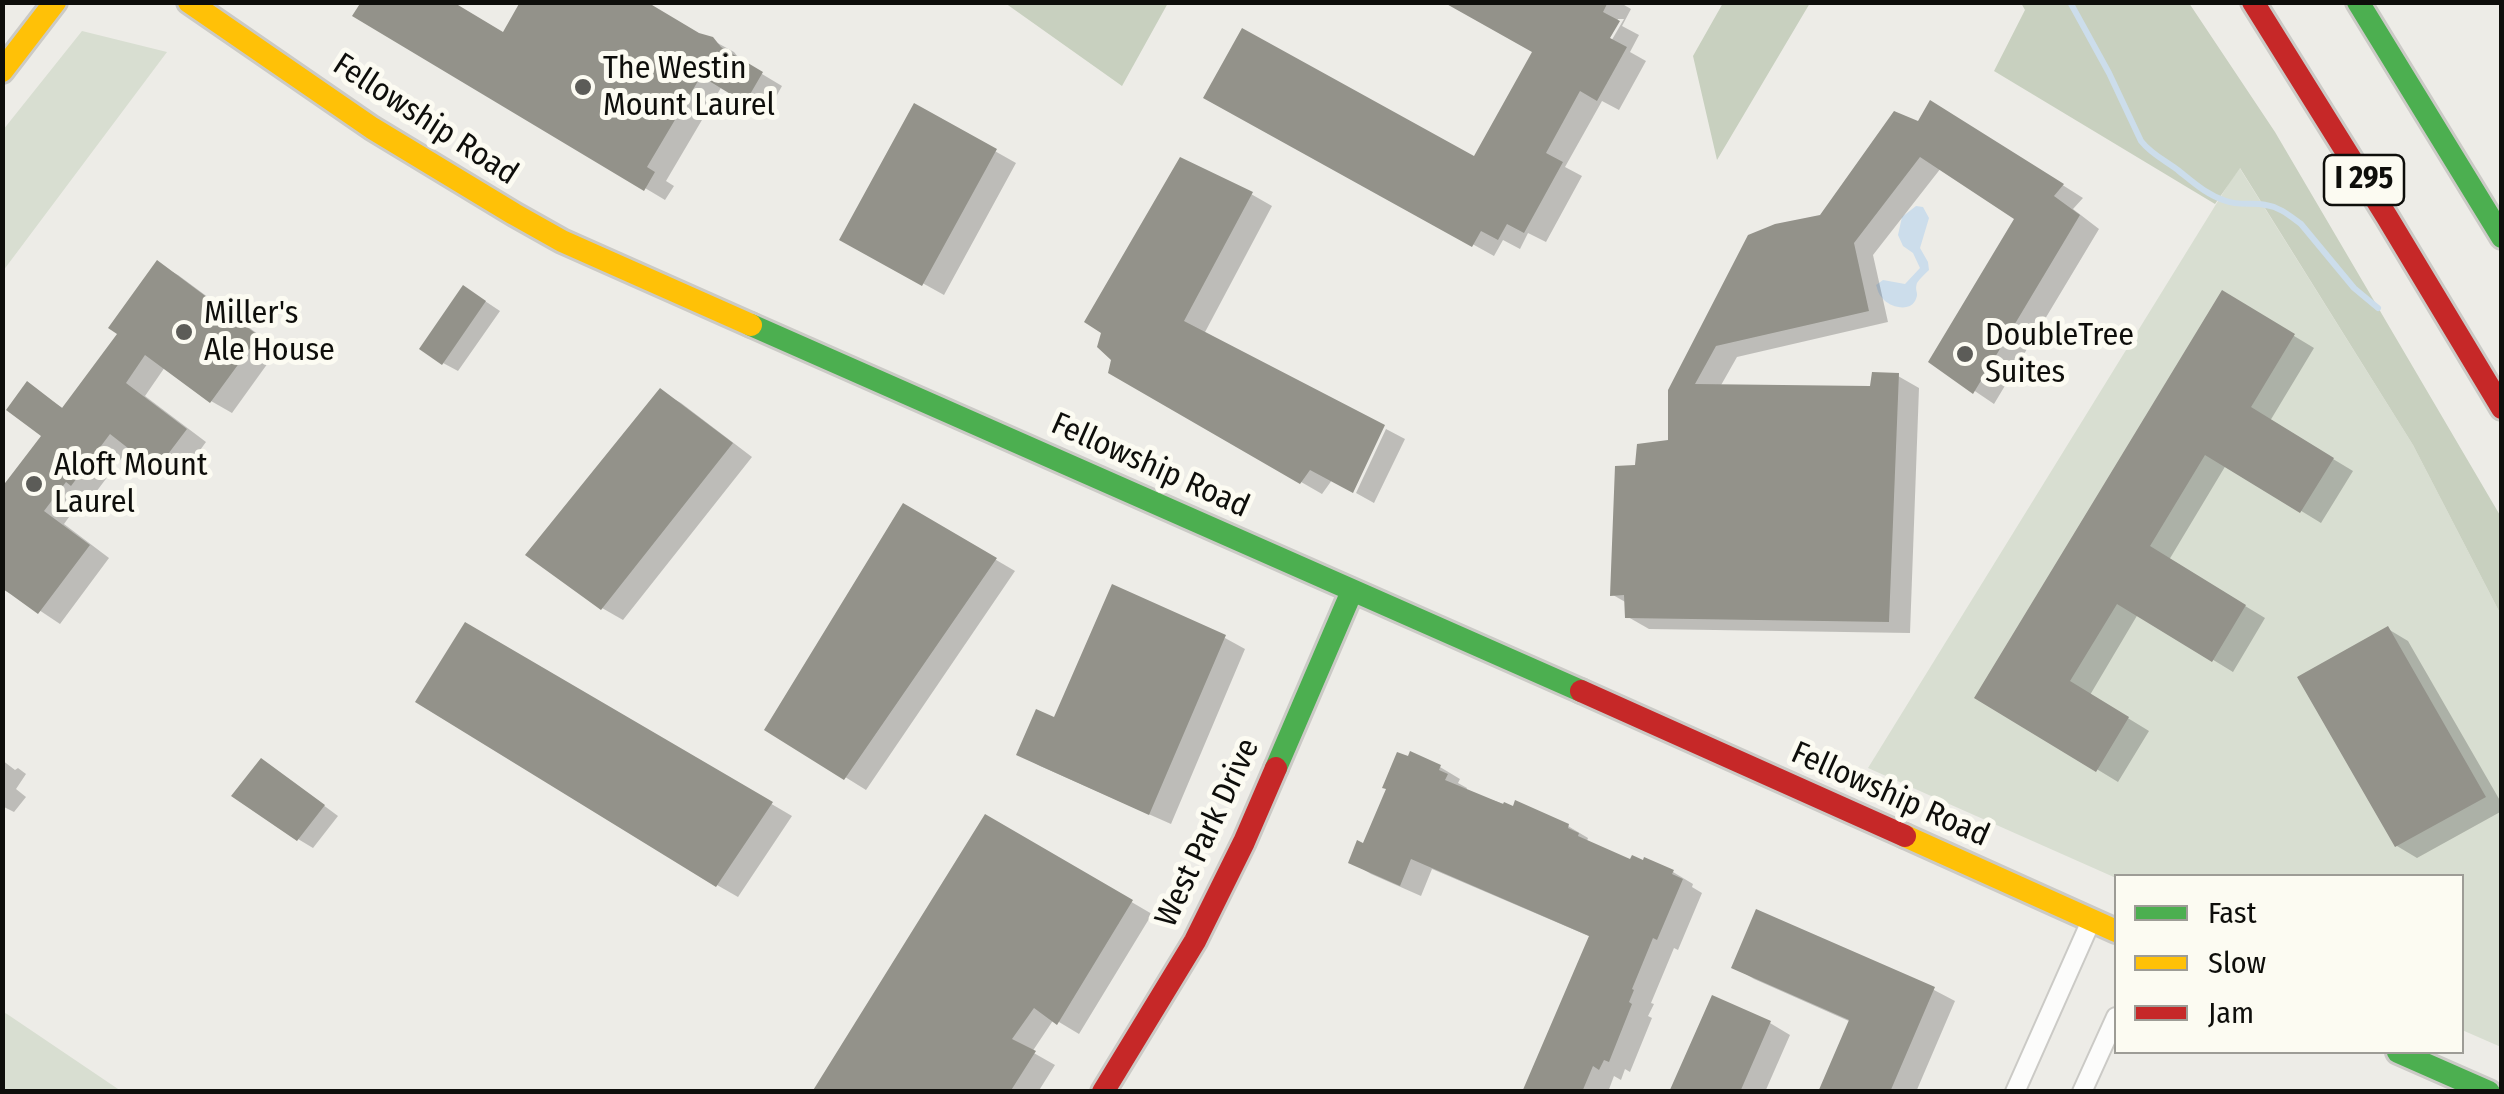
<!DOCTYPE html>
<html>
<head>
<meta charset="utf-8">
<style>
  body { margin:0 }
  #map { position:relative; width:2504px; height:1094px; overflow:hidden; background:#edece7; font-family:"Fira Sans Condensed",sans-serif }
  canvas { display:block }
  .frame { position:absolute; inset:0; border:5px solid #0e0e0b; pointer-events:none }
  .legend { position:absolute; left:2114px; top:874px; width:350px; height:180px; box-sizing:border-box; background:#fcfbf2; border:2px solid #9d9c96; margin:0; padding:12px 18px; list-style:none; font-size:30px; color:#0e0e0b }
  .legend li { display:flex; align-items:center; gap:20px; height:50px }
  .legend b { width:50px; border:2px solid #9d9c96 }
</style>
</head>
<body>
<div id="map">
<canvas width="2504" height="1094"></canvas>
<div class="frame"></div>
<ul class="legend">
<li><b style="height:12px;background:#4caf50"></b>Fast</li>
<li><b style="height:12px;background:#ffc107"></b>Slow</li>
<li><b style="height:12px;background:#c62828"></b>Jam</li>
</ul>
</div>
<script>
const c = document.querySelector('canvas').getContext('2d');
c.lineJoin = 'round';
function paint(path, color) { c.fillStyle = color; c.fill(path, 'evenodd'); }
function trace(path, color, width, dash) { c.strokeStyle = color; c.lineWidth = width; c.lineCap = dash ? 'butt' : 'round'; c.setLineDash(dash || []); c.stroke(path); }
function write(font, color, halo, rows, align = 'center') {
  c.font = font + ' "Fira Sans Condensed",sans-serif'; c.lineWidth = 10; c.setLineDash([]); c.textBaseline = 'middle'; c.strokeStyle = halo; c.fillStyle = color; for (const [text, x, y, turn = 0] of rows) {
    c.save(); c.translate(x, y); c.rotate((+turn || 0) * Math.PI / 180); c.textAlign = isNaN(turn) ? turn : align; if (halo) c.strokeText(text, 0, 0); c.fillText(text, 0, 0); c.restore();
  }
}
const green = new Path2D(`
  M82,31L167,52L3,271V130Z
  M2239,167L2413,445L2501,615V1047L2462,1030V876L2116,878L1868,768Z
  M3,1012L7,1014L121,1091H3Z`);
const forest = new Path2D(`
  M1005,3H1168L1122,86Z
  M1723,3H1810L1717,160L1693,56Z
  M2021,3H2189L2275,132L2501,517V615L2413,445L2240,168L2215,204L1994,71L2025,10Z`);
const water = new Path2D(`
  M1916,206L1923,207L1929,218L1920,248L1928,262L1929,270C1925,274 1920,278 1917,283C1914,292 1920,292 1915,301C1909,312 1891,307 1884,300C1878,294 1878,291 1876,285L1883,280L1905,284L1920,268L1913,253L1903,246L1898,235L1902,217Z`);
const shadow = new Path2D(`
  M1447,2H1619L1631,9L1622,26L1639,35L1630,52L1646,61L1619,110L1602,101L1565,167L1582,176L1546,242L1528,233L1520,249L1503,240L1494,256L1207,97L1475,160L1535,51ZM1618,19H1624L1606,50L1602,48Z
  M356,15L504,36H699L712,40L734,52L742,62L782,86L767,113L722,86L666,181L674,186L665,200Z
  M915,106L1016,163L944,295L843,239Z
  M1952,115L2083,198L2073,209L2099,229L1994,404L1932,362L2017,218L1941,168L1873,255L1888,322L1737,357L1720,387L1872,389L1898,376L1919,388L1910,633L1649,629L1628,617L1627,603L1613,595L1638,467L1671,442V390L1822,217L1919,124Z
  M1251,194L1272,206L1204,334L1332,480L1322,494L1110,372Z
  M158,264L178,275L278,349L232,413L211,401L165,367L145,396L206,442L178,480L130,447L93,496L87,492L64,524L109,558L60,624L12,592L11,594L2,589V491L44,435L28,385L64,409L120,334Z
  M2223,293L2314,348L2270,421L2353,471L2321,523L2226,465L2169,560L2265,618L2233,672L2138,614L2090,695L2149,731L2118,782L1978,697Z
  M479,297L500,311L458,371L443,363Z
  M660,391L681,403L752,457L623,620L602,608Z
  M1386,429L1405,439L1374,503L1356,493Z
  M904,506L1015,571L866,790L768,729Z
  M466,625L792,816L738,897L717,885Z
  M2388,629L2408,641L2502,804V811L2417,858L2397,846Z
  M1225,638L1245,649L1171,824L1040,766L1019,754L1055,720Z
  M2,760L15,770L18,768L26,774L16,789L26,797L14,812L2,806Z
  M1440,767L1460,779L1458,783L1467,788L1466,791L1568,826L1588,838L1587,841L1631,862L1673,872L1693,884L1692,887L1702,893L1678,950L1674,948L1651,1003L1654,1004L1648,1016L1652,1018L1630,1072L1625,1069L1621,1080L1614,1076L1608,1092H1525L1591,937L1432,869L1421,896L1371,874L1351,862Z
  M276,770L338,816L313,848L298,839Z
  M986,817L1152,914L1079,1034L1054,1019L1032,1052L1055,1065L1038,1092H815Z
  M1758,912L1934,990L1955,1001L1916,1092H1821L1851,1022L1754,979L1734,967Z
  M1770,1023L1790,1035L1765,1092H1672Z`);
const stream = new Path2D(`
  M2070,2L2109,73L2141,141C2151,154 2166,161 2179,171C2194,183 2207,195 2226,201C2239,206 2253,202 2266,205C2280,207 2290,216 2301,224L2354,288L2378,308`);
const building = new Path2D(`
  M361,2H453L503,32L520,2H647L699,33L713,37L721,47L763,72L745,103L701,76L647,167L655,172L644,191L352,16Z
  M1443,2H1608L1603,12L1620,21L1610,38L1627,47L1597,101L1580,91L1546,153L1563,162L1524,233L1507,224L1498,240L1481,231L1472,247L1203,98L1242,28L1474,156L1532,52Z
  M1930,100L2064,184L2054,196L2080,215L1973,394L1928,362L2014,219L1920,157L1854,243L1869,311L1716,346L1695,384L1870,386L1872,372L1899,373L1889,622L1625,618L1624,595L1610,596L1615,466L1635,465L1637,444L1668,440V390L1748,235L1775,224L1820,215L1894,111L1918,121Z
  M914,103L997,149L922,286L839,240Z
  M1180,157L1253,192L1184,321L1385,425L1353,493L1310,470L1300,484L1108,373L1111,360L1097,347L1101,333L1084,322Z
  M157,260L259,336L210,403L145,355L126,383L187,429L156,470L110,434L71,486L66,482L44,511L90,545L38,614L2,588V487L41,436L6,410L27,381L62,408L117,334L108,328Z
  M463,285L486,301L442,365L419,349Z
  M2222,290L2295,334L2251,407L2334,458L2300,513L2205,455L2150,546L2246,605L2212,662L2117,604L2070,681L2129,717L2096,772L1974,698Z
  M660,388L733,443L601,610L525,555Z
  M903,503L997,558L844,780L764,730Z
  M1112,584L1226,635L1149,815L1016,755L1036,709L1054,717Z
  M465,622L773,802L716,887L415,702Z
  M2388,626L2486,797L2395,847L2297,677Z
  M1410,751L1441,765L1439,770L1448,774L1445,780L1503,804L1504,802L1513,806L1515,800L1569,824L1568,828L1579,833L1578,836L1630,859L1632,855L1643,860L1644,857L1674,870L1672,874L1683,879L1657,940L1653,938L1632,989L1634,990L1629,1002L1632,1004L1609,1062L1604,1060L1599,1070L1593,1066L1582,1092H1522L1589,936L1411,859L1400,886L1348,863L1357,840L1363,843L1386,789L1382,788L1397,752L1408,756Z
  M261,758L325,805L297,841L231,796Z
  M985,814L1133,900L1057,1025L1034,1008L1012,1039L1036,1051L1010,1092H812Z
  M1756,909L1935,987L1890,1092H1818L1849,1020L1731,968Z
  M1712,995L1771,1021L1740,1092H1669Z`);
const street = new Path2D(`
  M2015,1092L2091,921
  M2082,1092L2116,1017`);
const fast = new Path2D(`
  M2358,2L2502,237
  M751,325L1581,691
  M1276,768L1352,591
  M2398,1052L2489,1092`);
const slow = new Path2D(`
  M189,2L372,128L514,214L562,241L751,325
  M2,71L55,2
  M1905,836L2116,931`);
const jam = new Path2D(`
  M2253,2L2387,217L2502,408
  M1581,691L1905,836
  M1103,1092L1195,941L1244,842L1276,768`);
const markers = [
  [583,87,10,"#5c5c58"],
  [184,332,10,"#5c5c58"],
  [1965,354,10,"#5c5c58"],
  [34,484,10,"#5c5c58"]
];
const shields = [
  [2364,180,80]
];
const shieldNames = [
  ["I 295",2364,180]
];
const poiNames = [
  ["The Westin",603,69],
  ["Mount Laurel",603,106],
  ["Miller's",204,314],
  ["Ale House",204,351],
  ["DoubleTree",1985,336],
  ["Suites",1985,373],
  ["Aloft Mount",54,466],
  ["Laurel",54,503]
];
const streetNames = [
  ["Fellowship Road",425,120,33],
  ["Fellowship Road",1150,466,24],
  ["Fellowship Road",1890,795,24],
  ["West Park Drive",1208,833,-65]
];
paint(green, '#d8ded1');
paint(forest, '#c8d0bf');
paint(water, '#ccddeb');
paint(shadow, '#0003');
trace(stream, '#ccddeb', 6);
paint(building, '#93928a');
trace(street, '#cbcac6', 22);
trace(fast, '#cbcac6', 28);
trace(slow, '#cbcac6', 28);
trace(jam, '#cbcac6', 28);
trace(street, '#fcfcfb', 18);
trace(fast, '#4caf50', 22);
trace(slow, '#ffc107', 22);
trace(jam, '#c62828', 22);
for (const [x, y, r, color] of markers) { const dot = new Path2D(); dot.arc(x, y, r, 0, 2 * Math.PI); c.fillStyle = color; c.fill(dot); trace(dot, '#fcfbf2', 4); }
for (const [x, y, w] of shields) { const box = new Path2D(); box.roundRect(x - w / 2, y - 25, w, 50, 8); c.fillStyle = '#fcfbf2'; c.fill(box); trace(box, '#0e0e0b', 2.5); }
write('bold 30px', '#0e0e0b', null, shieldNames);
write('32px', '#0e0e0b', '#fcfbf2', poiNames, 'left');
write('32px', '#0e0e0b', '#fcfbf2', streetNames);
</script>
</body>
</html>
